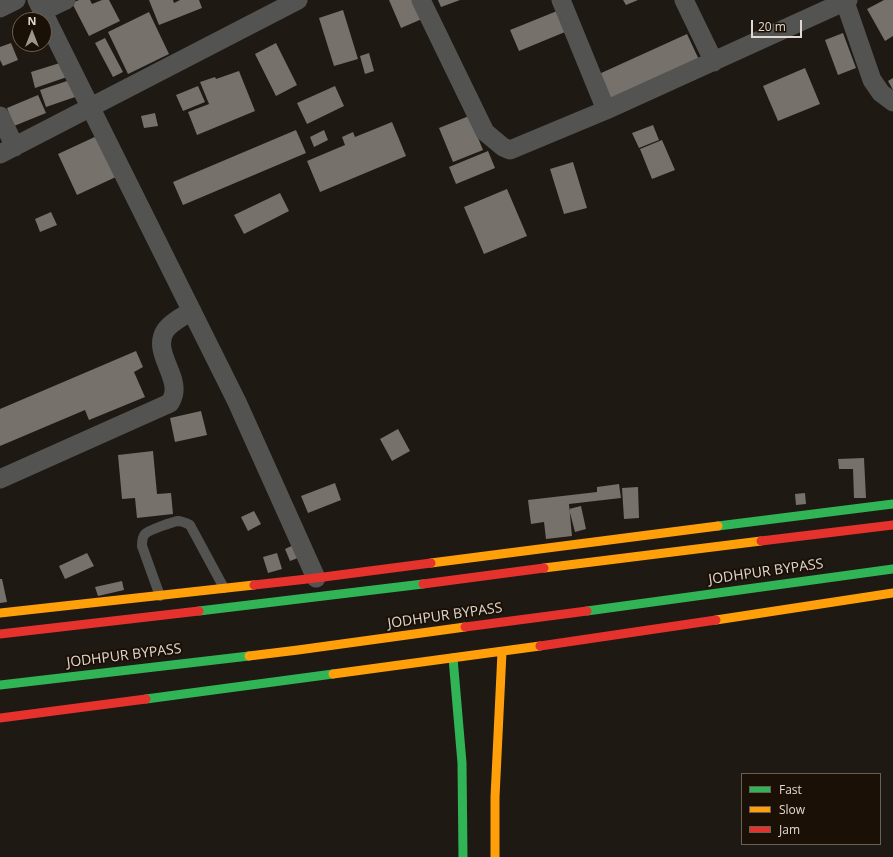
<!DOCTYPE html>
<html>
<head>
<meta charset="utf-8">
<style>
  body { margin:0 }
  #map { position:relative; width:893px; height:857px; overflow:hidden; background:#1f1913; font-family:"Open Sans",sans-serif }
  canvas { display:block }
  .legend { position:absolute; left:741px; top:773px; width:140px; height:72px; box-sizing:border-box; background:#1b1005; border:1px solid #6a6057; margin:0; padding:5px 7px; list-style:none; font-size:12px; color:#e1d9d1 }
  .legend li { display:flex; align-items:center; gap:8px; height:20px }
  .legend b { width:20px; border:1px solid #6a6057 }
  .north { position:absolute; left:12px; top:12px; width:40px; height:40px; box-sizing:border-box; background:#1b1005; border:1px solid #6a6057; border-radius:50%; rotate:0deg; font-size:11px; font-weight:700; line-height:16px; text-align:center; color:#e1d9d1 }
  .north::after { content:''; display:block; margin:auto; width:14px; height:18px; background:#9d968e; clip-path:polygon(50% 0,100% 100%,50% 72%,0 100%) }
  .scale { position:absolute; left:751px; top:20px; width:51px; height:18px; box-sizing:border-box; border:2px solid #e1d9d1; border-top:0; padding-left:5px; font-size:12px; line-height:14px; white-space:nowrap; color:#e1d9d1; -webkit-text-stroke:3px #1b1005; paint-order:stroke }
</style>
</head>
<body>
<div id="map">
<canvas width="893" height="857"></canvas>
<ul class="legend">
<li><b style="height:5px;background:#30b455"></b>Fast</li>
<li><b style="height:5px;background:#ff9f0a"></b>Slow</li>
<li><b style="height:5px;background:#e5322d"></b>Jam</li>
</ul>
<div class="north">N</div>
<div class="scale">20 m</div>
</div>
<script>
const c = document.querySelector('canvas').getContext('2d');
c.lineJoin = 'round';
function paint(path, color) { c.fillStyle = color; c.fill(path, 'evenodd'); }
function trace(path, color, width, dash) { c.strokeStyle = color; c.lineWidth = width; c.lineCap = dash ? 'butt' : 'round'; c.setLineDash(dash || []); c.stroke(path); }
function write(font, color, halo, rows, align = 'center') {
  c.font = font + ' "Open Sans",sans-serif'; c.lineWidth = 4; c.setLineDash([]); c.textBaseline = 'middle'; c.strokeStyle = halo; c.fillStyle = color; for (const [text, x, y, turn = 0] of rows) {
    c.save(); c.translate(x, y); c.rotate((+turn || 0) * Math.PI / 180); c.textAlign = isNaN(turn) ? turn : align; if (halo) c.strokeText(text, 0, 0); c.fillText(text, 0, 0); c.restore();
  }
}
const building = new Path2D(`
  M79,0H90L92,4L102,0H109L120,21L89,36L72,3Z
  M149,0H173L174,3L180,0H199L202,8L159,25Z
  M389,0H414L422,19L401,28Z
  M438,0H460L441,7Z
  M623,0H638L626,5Z
  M884,0H893V36L885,41L867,9Z
  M343,10L358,59L334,66L319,18Z
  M557,11L565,32L519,51L510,30Z
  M149,12L169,54L128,74L108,32Z
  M843,33L856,68L838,75L825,40Z
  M687,34L701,64L613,104L599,74Z
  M105,38L123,72L113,77L95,43Z
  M11,43L18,60L3,66L0,60V47Z
  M276,43L297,85L276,96L255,54Z
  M369,53L374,71L365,74L360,56Z
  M63,62L67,77L35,88L31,72Z
  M805,68L820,104L778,121L763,86Z
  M239,71L255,111L197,135L188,112L209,104L200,82L215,77L216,79Z
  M893,78V90L888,81Z
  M73,79L78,96L46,107L40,90Z
  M198,86L205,102L183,111L176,95Z
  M335,86L344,106L307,124L297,103Z
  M38,95L46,113L14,126L7,108Z
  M155,113L158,126L144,128L141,116Z
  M469,116L483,150L453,162L439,128Z
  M392,122L406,156L320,192L307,161L345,145L342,137L353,132L355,137Z
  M653,125L659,140L639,148L632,133Z
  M296,130L306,153L183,205L173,182Z
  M324,130L328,140L314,147L310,137Z
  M99,135L118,176L77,195L58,154Z
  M662,140L675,170L652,179L640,149Z
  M488,151L495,168L456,184L449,167Z
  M573,162L587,208L564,214L550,169Z
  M507,189L527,236L484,254L464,207Z
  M280,193L289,211L244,234L234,215Z
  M51,212L57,225L40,232L35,219Z
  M136,351L143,367L134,372L145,397L89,420L85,410L0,446V409Z
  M201,411L207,435L175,442L170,418Z
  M398,429L410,451L392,461L380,439Z
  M153,451L157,494L171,493L173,514L137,518L135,498L122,499L118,455Z
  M864,458L866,498H854L853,469H839L838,459Z
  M335,483L341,500L308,513L301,496Z
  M619,484L621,498L569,504L572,536L546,539L544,522L531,524L528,500L597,492V487Z
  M638,487L639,518L624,519L622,488Z
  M805,493L806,504L796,505L795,494Z
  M581,506L586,529L575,532L569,509Z
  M254,511L261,524L248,531L241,517Z
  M298,543L303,556L290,561L285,549Z
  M87,553L94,566L65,579L59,566Z
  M277,553L282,569L268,573L263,557Z
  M0,579H2L7,602L0,603Z
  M122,581L124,590L98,596L95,587Z`);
const lane = new Path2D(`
  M160,596L142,546C142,542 142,537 145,534C149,530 172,522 178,521C182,521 186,523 190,525L224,588`);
const street = new Path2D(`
  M37,0L237,402L316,578
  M421,0L485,132L503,147L510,150L606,110L848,0
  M561,0L606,110
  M684,0L714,62
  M845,2L872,80L881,93L893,102
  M0,8L16,0
  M43,11L66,0
  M0,116L15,147
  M0,154L298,0
  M0,479L170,403C172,399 174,396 174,391C176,373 153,350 165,331C170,323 183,316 192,311`);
const fast = new Path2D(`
  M718,526L893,504
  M199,611L423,584
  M587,611L893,569
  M453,658L462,763L463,857
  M0,685L249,656
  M146,699L333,674`);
const slow = new Path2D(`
  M431,563L718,526
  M544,568L761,541
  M0,613L254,585
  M716,620L893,593
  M249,656L298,650L465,627
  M333,674L540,646
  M495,857V797L502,652`);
const jam = new Path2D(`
  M761,541L893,525
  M423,584L544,568
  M254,585L316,578L431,563
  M465,627L587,611
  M0,634L199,611
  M540,646L716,620
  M0,718L146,699`);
const streetNames = [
  ["JODHPUR BYPASS",766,572,-8],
  ["JODHPUR BYPASS",445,616,-8],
  ["JODHPUR BYPASS",124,656,-7]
];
paint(building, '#77716b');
trace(lane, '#535352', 10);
trace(street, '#535352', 19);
trace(fast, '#30b455', 9);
trace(slow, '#ff9f0a', 9);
trace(jam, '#e5322d', 9);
write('14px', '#e1d9d1', '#1b1005', streetNames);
</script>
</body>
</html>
